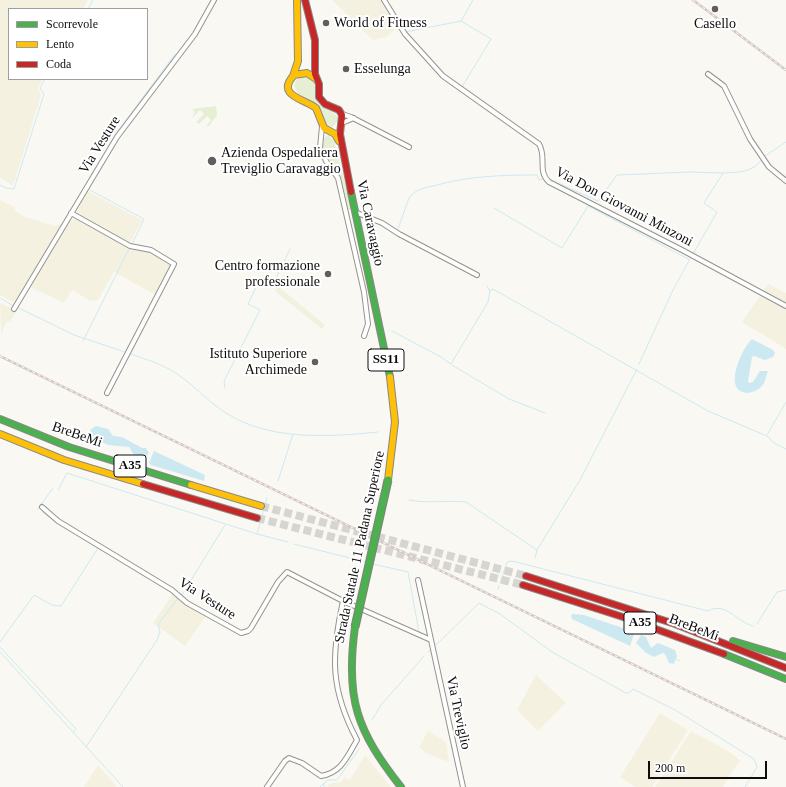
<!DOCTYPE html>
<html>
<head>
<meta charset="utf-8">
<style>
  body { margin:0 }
  #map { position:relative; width:786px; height:787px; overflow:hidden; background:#faf8f2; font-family:"Times New Roman",serif }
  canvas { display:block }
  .legend { position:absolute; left:8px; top:8px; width:140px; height:72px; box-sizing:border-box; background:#fff; border:1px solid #9e9e9e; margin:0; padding:5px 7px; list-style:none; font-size:12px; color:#0d0d0d }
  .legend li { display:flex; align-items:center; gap:8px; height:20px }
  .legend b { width:20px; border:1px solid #9e9e9e }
  .scale { position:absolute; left:648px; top:761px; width:119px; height:18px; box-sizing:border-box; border:2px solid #0d0d0d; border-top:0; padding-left:5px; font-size:12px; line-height:14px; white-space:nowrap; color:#0d0d0d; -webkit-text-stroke:3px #fff; paint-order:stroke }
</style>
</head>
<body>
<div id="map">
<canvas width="786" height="787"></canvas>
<ul class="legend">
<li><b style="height:5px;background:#4caf50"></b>Scorrevole</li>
<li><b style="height:5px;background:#ffc107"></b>Lento</li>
<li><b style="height:5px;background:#c62828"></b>Coda</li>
</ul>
<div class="scale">200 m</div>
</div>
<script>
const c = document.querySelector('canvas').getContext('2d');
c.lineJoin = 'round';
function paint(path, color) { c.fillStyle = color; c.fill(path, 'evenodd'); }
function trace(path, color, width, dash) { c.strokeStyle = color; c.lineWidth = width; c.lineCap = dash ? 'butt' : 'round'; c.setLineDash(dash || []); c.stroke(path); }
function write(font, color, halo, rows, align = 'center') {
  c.font = font + ' "Times New Roman",serif'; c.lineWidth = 4; c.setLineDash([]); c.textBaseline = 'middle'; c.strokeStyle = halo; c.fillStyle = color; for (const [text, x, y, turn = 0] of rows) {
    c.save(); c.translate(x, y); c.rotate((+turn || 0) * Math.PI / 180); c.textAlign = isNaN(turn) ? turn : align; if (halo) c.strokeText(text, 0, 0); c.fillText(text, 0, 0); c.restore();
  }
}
const farmland = new Path2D(`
  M0,0H88L83,9H9V79H43L38,88L41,95L13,186L0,177Z
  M332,0H382L397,28L386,37L373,40Z
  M87,191L142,220L124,254L128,247L150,251L173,264L156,295L114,272L98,300L90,301L72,290L64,303L26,285L14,303L0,295V200L16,208L14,210L25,217L55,226L73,220Z
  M768,284L786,293V349L742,322Z
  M0,303L16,311L10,322L7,321L1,335Z
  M172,595L206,616L185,646L153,623Z
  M536,675L566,703L538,731L517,710Z
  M660,713L688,730L652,787H635L620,777Z
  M428,731L446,742L449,762L426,753L419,747Z
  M691,731L728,751L740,760L723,787H655Z
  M365,755L391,787H328L329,784L340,782L345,777L350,780Z
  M98,765L113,782L117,787H84Z`);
const green = new Path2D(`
  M305,75L315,82C316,93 315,102 325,109C330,111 333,112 337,116V122L333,127L327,126L316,104L298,94L294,85L297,79Z
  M216,106L217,115L209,126H206L211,120L207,116L199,124L196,122L204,114L200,110L192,118L195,112L192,110C197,107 208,108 216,106Z
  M328,135L334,140L351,209L348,210L339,175L322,147L323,139Z`);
const pitch = new Path2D(`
  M279,287L325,325L322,329L275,291Z`);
const water = new Path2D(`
  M752,339L773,350L775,353L773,357L765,360L754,356L752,357L748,381L749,383L753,382L760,371H768C766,375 766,379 764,383C758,394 738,398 735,383C733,370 743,348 752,339Z
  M96,426L108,429L113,436L122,437L142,448H146L149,453L145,458H140L134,455L129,447L108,445L93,438L90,430Z
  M154,451L205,475L204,481L151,465L149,463Z
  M573,614L584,615L632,631L634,634L630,646L572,619L571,615Z
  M641,635L646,637L651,648L658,643L675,650L677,656L674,664L669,663L665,654L663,653L654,657L646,653L636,643Z`);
const stream = new Path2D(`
  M88,9L93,0
  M461,21L491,39L462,87
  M405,32L461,21L473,0
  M115,135L175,54
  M765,156L786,142
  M549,179L598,201L617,175L690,172L723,173
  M0,185L6,188L14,189L44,94L40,88L45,79
  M88,189L144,219L132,244
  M494,208L562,248L588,206L690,260
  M398,229L409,198C414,190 424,188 433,186C468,176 501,175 537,175L539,180L542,179
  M693,254L717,212L704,203L723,173C738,172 753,173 762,159
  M490,291L493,289L708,411L767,436L774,443L786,449
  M0,298L12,305
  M19,308L74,335L125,352
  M392,331L441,357L451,364L488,302L490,291L487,286
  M83,341L129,249
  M131,354C144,359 159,363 171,370C191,382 207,401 226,413C270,441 329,437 378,432
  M639,364L673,290L690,259
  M452,365L509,399L545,413
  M225,388L224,381L260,310L248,304L259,281L274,282L290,249
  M767,435L786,402
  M278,481L293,434
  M58,490L67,473L257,534L288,542
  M409,500C428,504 447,500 466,502L537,550
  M265,505L267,498
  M38,509L53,488
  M42,512L56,522
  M257,534L264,508
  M294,544L366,562
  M535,558L537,550L580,480L637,369
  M373,564L408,572L419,632
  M500,583L507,562L512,561L708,611C725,601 737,622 753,626
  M498,589L499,586
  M182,595L225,525
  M757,624L777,592L786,590
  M0,642L34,595L52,605L61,606L98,548L88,541
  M436,645L479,603L500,614L552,652L626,693H629L633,689L677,711L754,759L757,767L745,787
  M0,647L76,729L73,733
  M0,652L123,787
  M428,652L430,650
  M676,659L680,661
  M372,720L381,705L424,656
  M86,747L157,640L160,632L158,625L160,622L179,597
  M320,787L324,783
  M324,787V783L328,780H337L359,749`);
const highwayTunnel = new Path2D(`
  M261,506L526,576
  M257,518L523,585`);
const street = new Path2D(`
  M384,0L405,34L443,76L539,144C547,157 537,171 549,182L682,250L786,306
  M708,74L724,86L750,139L769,167L786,181
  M342,114L351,117L409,147
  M342,123L354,118
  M322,126L320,148L326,161L338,178L364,292L368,324L364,336
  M355,212L382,223L399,234L477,275
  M71,213L130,246L151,250L174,264L107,393
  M14,309L117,137L195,34L214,0
  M42,507L58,521L172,590L187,603L241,633L248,631L251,628L278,582L287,572L343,601L431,640
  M418,580L463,787
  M267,787L285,761L289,758L302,763L321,776C341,773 347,757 357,740C330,689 331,656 343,601`);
const fast = new Path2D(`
  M351,192L390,377
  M0,419L69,447L191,485
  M355,627C345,699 357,731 401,787
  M733,641L786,657
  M724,654L786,679`);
const slow = new Path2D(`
  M293,76L298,61L297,0
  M316,79L307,73L294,75C275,96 305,99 316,108L324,128L335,134L339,141
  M0,434L64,460L143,484
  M388,480L395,422L390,377
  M191,485L261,506`);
const jam = new Path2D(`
  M305,0L315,40V74L319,84V97L325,104L339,110L342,115L340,134L351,192
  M143,484L257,518
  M526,576L675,624L786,668
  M523,585L623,617L724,654`);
const rail = new Path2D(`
  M693,0L786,70
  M0,356L786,739`);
const fastBridge = new Path2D(`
  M355,627L388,480`);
const markers = [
  [715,9,4,"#605f5d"],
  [326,23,4,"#605f5d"],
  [346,69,4,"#605f5d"],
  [212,161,5,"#605f5d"],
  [328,274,4,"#605f5d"],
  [315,362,4,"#605f5d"]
];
const shields = [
  [386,360,36],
  [130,466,32],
  [640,623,32]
];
const shieldNames = [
  ["SS11",386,360],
  ["A35",130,466],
  ["A35",640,623]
];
const poiNames = [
  ["World of Fitness",334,23],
  ["Casello",715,24,"center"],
  ["Esselunga",354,69],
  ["Azienda Ospedaliera",221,153],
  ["Treviglio Caravaggio",221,169],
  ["Centro formazione",320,266,"right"],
  ["professionale",320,282,"right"],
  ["Istituto Superiore",307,354,"right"],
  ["Archimede",307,370,"right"]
];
const streetNames = [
  ["Via Vesture",100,145,-58],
  ["Via Don Giovanni Minzoni",624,207,28],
  ["Via Caravaggio",370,223,78],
  ["BreBeMi",77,435,19],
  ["Strada Statale 11 Padana Superiore",360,547,-78],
  ["Via Vesture",207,599,33],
  ["BreBeMi",694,628,21],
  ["Via Treviglio",458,713,78]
];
paint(farmland, '#f5f1e0');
paint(green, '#e6eed4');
paint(pitch, '#eff2de');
paint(water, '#cce9f1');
trace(stream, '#cce9f1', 1);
trace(highwayTunnel, '#d6d5d0', 8, [8, 4]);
trace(street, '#949390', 6);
trace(fast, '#8a8987', 8);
trace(slow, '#8a8987', 8);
trace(jam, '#8a8987', 8);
trace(street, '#fefefd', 4);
trace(fast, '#4caf50', 6);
trace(slow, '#ffc107', 6);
trace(jam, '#c62828', 6);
trace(rail, '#d5c6c8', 2.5);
trace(rail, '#fff', 1, [3]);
trace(fastBridge, '#81807d', 9, []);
trace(fastBridge, '#4caf50', 7);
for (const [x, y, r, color] of markers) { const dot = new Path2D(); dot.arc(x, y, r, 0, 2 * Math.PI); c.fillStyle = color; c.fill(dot); trace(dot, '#fff', 1.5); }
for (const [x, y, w] of shields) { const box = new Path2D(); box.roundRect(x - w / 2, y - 11, w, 22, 3); c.fillStyle = '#fff'; c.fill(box); trace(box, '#0d0d0d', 1); }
write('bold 13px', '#0d0d0d', null, shieldNames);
write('14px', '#0d0d0d', '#fff', poiNames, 'left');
write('14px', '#0d0d0d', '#fff', streetNames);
</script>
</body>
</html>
